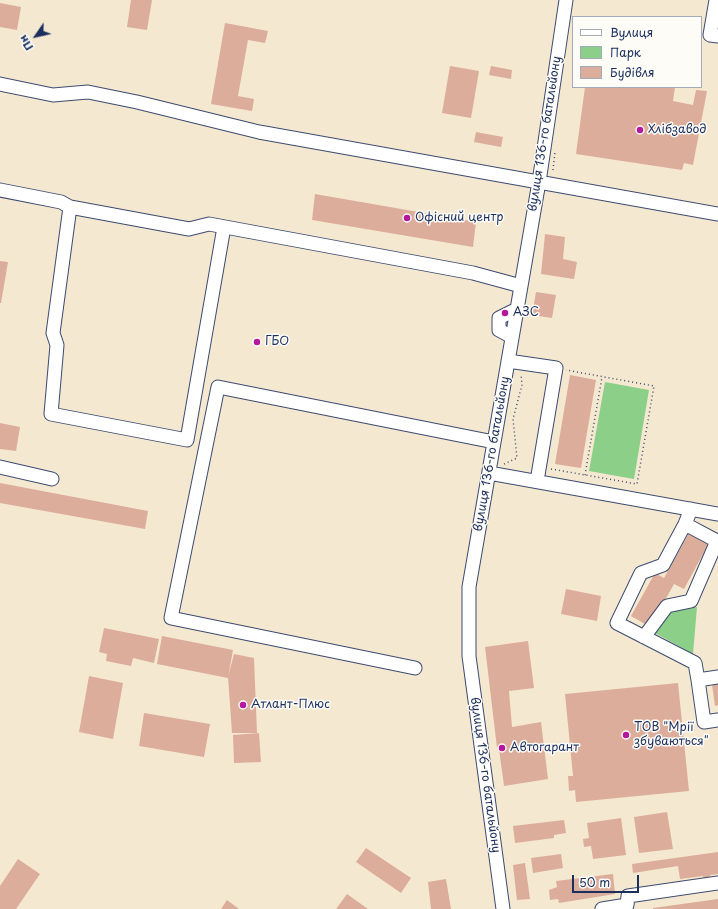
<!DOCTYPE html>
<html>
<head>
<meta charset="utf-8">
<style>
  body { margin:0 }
  #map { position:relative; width:718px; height:909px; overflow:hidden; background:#f4e8d0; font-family:"Playpen Sans",sans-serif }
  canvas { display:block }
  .legend { position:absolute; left:572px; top:16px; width:130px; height:72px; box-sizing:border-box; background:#fdfcf7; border:1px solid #a3aaba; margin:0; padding:5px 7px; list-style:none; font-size:12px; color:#1b2f5e }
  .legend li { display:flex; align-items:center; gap:8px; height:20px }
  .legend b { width:20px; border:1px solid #a3aaba }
  .north { position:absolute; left:16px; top:16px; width:40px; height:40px; -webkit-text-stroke:3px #fdfcf7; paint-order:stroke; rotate:236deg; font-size:11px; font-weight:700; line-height:16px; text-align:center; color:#1b2f5e }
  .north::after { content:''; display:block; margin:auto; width:14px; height:18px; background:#1b2f5e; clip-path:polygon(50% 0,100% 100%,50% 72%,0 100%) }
  .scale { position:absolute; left:572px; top:875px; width:67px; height:18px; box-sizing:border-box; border:2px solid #1b2f5e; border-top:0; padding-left:5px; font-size:12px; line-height:14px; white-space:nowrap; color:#1b2f5e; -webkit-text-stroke:3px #fdfcf7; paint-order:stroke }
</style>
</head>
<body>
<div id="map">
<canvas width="718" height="909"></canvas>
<ul class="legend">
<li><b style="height:5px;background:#fff"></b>Вулиця</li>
<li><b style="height:11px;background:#8ccf88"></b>Парк</li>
<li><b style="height:11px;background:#ddad9b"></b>Будівля</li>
</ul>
<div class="north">Пн</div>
<div class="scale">50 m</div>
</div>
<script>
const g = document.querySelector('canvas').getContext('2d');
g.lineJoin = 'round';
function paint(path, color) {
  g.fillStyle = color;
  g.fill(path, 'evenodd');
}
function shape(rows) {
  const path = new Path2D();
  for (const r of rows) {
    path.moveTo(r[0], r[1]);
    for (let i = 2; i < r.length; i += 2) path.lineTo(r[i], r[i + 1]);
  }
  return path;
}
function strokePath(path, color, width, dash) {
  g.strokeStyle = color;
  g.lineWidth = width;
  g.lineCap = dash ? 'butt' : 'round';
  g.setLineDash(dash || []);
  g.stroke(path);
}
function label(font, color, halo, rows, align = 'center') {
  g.font = font + ' "Playpen Sans",sans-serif';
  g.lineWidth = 3;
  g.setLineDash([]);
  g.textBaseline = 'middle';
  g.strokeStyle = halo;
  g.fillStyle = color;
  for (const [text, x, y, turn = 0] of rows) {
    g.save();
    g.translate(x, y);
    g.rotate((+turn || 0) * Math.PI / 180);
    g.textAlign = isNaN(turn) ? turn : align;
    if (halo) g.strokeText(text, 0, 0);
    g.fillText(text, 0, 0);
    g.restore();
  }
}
const green = shape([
  [605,382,649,390,634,479,589,471],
  [697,607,693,654,655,633,669,612]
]);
const building = shape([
  [131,0,152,0,147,30,127,27],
  [0,3,21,7,17,30,0,27],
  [225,23,268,31,265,43,248,40,238,96,254,99,252,111,211,104],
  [450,66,479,71,471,118,442,113],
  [491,66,512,70,511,79,489,75],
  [585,87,675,87,673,101,693,105,696,90,707,91,693,165,684,163,682,170,576,154],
  [476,132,503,137,501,147,474,142],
  [315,194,476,222,473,247,312,220],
  [545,234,565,237,563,259,577,262,574,279,541,274],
  [0,261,8,262,1,303,0,303],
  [536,292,556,295,552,318,532,315],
  [570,375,596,380,581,468,555,464],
  [0,423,20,427,16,451,0,449],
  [0,483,148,511,145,529,0,503],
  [689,533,709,543,684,589,674,584,650,627,631,616,655,573,664,578],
  [566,589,601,596,597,621,561,614],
  [104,628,159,639,154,663,133,658,131,666,106,661,107,654,99,652],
  [162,636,233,650,228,678,157,664],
  [528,641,534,688,509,691,512,727,541,722,548,779,504,786,499,749,497,748,485,647],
  [234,654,254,658,257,733,232,733,228,677],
  [89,676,123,683,113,739,79,732],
  [678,683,689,791,576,802,575,790,569,791,568,776,573,776,565,694],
  [718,683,718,705,715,706,712,684],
  [144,713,210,724,204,757,139,746],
  [259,733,261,762,234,763,233,735],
  [667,812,673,849,639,853,634,817],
  [621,818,626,855,593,859,591,846,584,847,583,839,589,838,587,823],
  [564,820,566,833,554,835,554,838,515,843,513,826],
  [366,848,411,878,401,893,356,862],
  [718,852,718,874,710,875,711,881,704,882,703,876,680,879,678,866,633,873,632,864],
  [561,854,563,868,533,873,531,858],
  [18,859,40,874,16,909,0,909,0,886],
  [525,863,530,899,517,900,513,865],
  [613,874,615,894,559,903,558,899,550,900,549,890,557,887,556,881],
  [446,879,451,909,431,909,428,882],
  [347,894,368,909,336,909],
  [718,899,718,909,653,909,653,908],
  [227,900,239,909,221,909]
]);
const path = shape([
  [553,170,555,152],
  [504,464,517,458,513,419,522,385,521,374],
  [551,469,637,484,654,386,566,370],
  [585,475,602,377]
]);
const minor = shape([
  [716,0,710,35,718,36],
  [0,84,53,95,88,92,137,102,259,132,718,214],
  [0,190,61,202,70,207,189,229,209,224,473,273,521,286],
  [70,207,53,333,57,345,51,414,187,440,224,227],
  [512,337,499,330,499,318,517,309],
  [508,361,556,368,537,481],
  [0,467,52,479],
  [489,473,718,514],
  [691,509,685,524,663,565,641,573,617,623,695,663,698,680],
  [644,637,667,606,691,601,717,541,685,524],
  [415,668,171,618,218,387,494,442],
  [718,677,698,680,704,722,718,720],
  [503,909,469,656,469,587,539,182,566,0],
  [602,909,627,905,628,896,718,883]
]);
const markers = [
  [640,130,4,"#b5179e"],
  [407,218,4,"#b5179e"],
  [505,313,4,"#b5179e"],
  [257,342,4,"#b5179e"],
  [243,705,4,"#b5179e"],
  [626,735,4,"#b5179e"],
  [502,748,4,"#b5179e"]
];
const poiNames = [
  ["Хлібзавод",648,130],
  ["Офісний центр",415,218],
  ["АЗС",513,313],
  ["ГБО",265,342],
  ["Атлант-Плюс",251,705],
  ["ТОВ \"Мрії",634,728],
  ["збуваються\"",634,742],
  ["Автогарант",510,748]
];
const streetNames = [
  ["вулиця 136-го батальйону",545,134,-81],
  ["вулиця 136-го батальйону",492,454,-80],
  ["вулиця 136-го батальйону",485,775,82]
];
paint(green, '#8ccf88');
paint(building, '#ddad9b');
strokePath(minor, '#3c4b6f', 15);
strokePath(path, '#3c4b6f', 1.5, [1, 3]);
strokePath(minor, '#fff', 13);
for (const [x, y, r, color] of markers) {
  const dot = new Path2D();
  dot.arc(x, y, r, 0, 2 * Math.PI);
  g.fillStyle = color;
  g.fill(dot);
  strokePath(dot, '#fdfcf7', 1.5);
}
label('12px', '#1b2f5e', '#fdfcf7', poiNames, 'left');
label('12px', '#1b2f5e', '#fdfcf7', streetNames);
</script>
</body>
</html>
